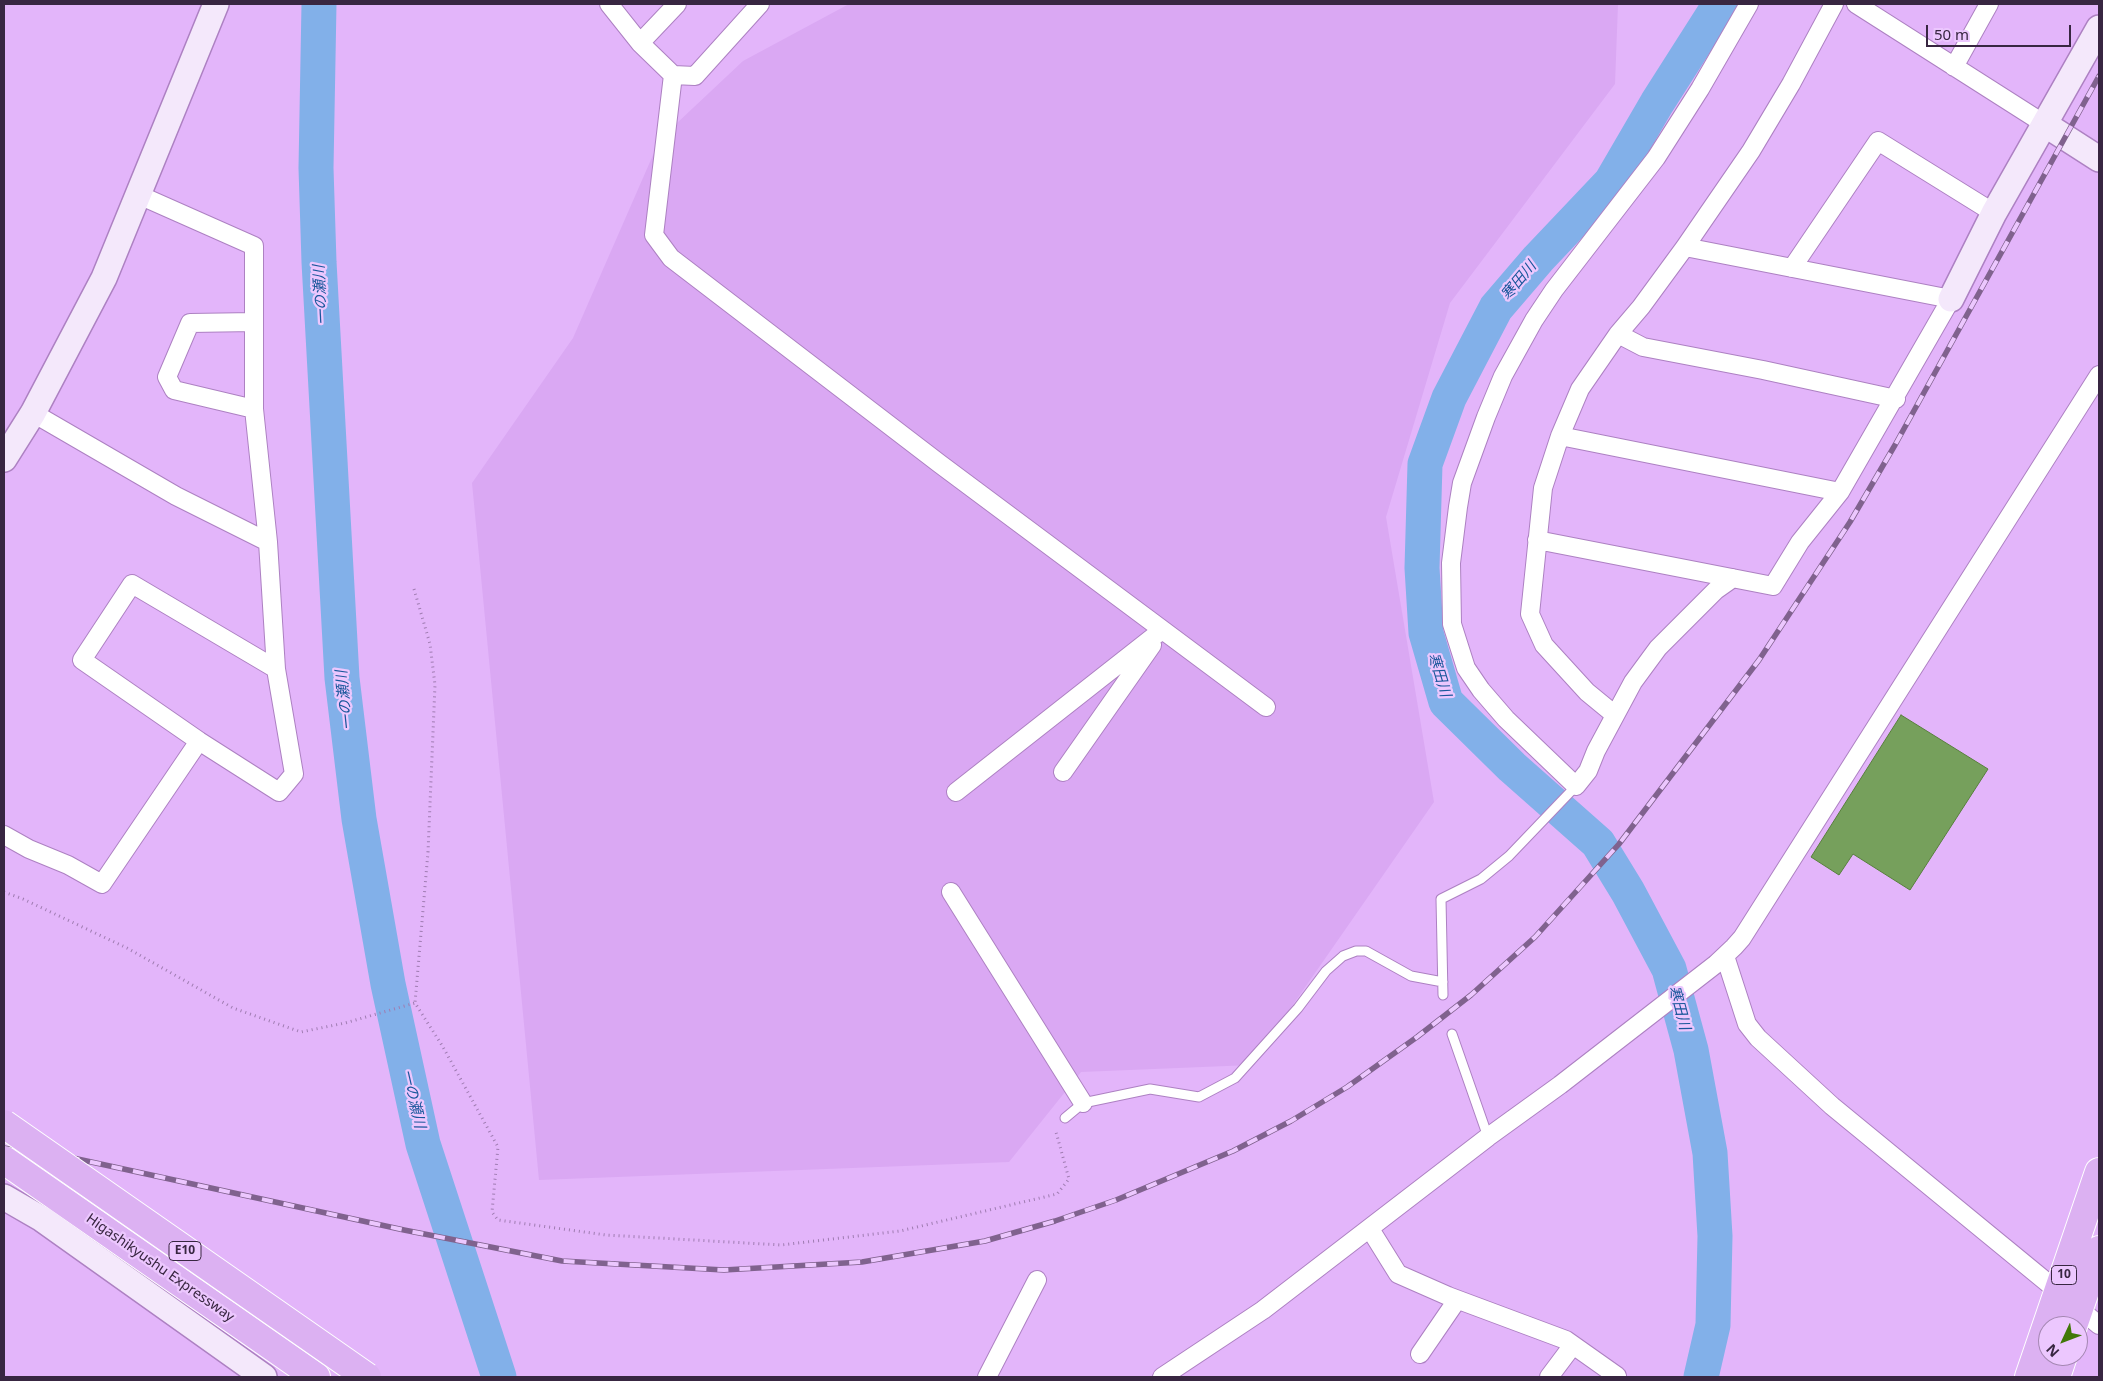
<!DOCTYPE html>
<html>
<head>
<meta charset="utf-8">
<style>
  body { margin:0 }
  #map { position:relative; width:2103px; height:1381px; overflow:hidden; background:#e3b5fa; font-family:"Noto Sans",sans-serif }
  canvas { display:block }
  .frame { position:absolute; inset:0; border:5px solid #382641; pointer-events:none }
  .north { position:absolute; left:2038px; top:1316px; width:50px; height:50px; box-sizing:border-box; background:#ecc7fe; border:1px solid #a487b2; border-radius:50%; rotate:227deg; font-size:14px; font-weight:700; line-height:20px; text-align:center; color:#382641 }
  .north::after { content:''; display:block; margin:auto; width:18px; height:22px; background:#417808; clip-path:polygon(50% 0,100% 100%,50% 72%,0 100%) }
  .scale { position:absolute; left:1926px; top:25px; width:145px; height:22px; box-sizing:border-box; border:2px solid #382641; border-top:0; padding-left:6px; font-size:15px; line-height:18px; white-space:nowrap; color:#382641; -webkit-text-stroke:4px #ecc7fe; paint-order:stroke }
</style>
</head>
<body>
<div id="map">
<canvas width="2103" height="1381"></canvas>
<div class="frame"></div>
<div class="north">N</div>
<div class="scale">50 m</div>
</div>
<script>
const g = document.querySelector('canvas').getContext('2d');
g.lineJoin = 'round';
function paint(path, color) {
  g.fillStyle = color;
  g.fill(path, 'evenodd');
}
function shape(rows) {
  const path = new Path2D();
  for (const r of rows) {
    path.moveTo(r[0], r[1]);
    for (let i = 2; i < r.length; i += 2) path.lineTo(r[i], r[i + 1]);
  }
  return path;
}
function strokePath(path, color, width, dash) {
  g.strokeStyle = color;
  g.lineWidth = width;
  g.lineCap = dash ? 'butt' : 'round';
  g.setLineDash(dash || []);
  g.stroke(path);
}
function label(font, color, halo, rows, align = 'center') {
  g.font = font + ' "Noto Sans","Noto Sans JP",sans-serif';
  g.lineWidth = 4.5;
  g.setLineDash([]);
  g.textBaseline = 'middle';
  g.strokeStyle = halo;
  g.fillStyle = color;
  for (const [text, x, y, turn = 0] of rows) {
    g.save();
    g.translate(x, y);
    g.rotate((+turn || 0) * Math.PI / 180);
    g.textAlign = isNaN(turn) ? turn : align;
    if (halo) g.strokeText(text, 0, 0);
    g.fillText(text, 0, 0);
    g.restore();
  }
}
const built = shape([
  [849,4,1618,4,1615,84,1450,303,1386,517,1434,802,1251,1065,1081,1072,1009,1162,539,1180,472,483,573,338,660,139,743,61]
]);
const river = shape([
  [319,4,316,168,319,262,342,678,359,819,388,984,423,1144,499,1377],
  [1701,1377,1713,1325,1715,1236,1710,1153,1691,1050,1669,969,1628,892,1598,843,1512,767,1446,702,1426,633,1422,568,1425,464,1449,398,1496,308,1538,259,1611,182,1657,103,1720,4]
]);
const building = shape([
  [1901,715,1988,769,1910,890,1853,854,1839,875,1811,857,1901,715]
]);
const path = shape([
  [414,589,430,644,435,685,428,852,415,1003],
  [4,892,23,899,127,948,233,1008,301,1032,345,1023,415,1003,443,1047,498,1147,492,1212,498,1220,606,1235,781,1245,900,1231,1057,1194,1069,1179,1056,1132,1058,1130]
]);
const lane = shape([
  [1443,995,1441,899,1481,879,1509,856,1576,786],
  [1452,1034,1488,1137],
  [1065,1118,1083,1103,1150,1089,1199,1097,1235,1078,1298,1008,1326,971,1343,956,1356,951,1366,951,1411,976,1443,982]
]);
const street = shape([
  [609,4,640,43,673,75,695,76,760,4],
  [1856,4,2046,125],
  [640,43,677,4],
  [1954,67,1989,4],
  [673,75,654,235,671,258,940,464,1266,707],
  [139,195,254,246,254,409,268,542,276,669,294,774,279,792,199,741,82,660,132,584,276,669],
  [1792,268,1878,141,1994,213],
  [1618,334,1643,347,1763,370,1896,399],
  [254,409,174,390,167,377,190,323,254,322],
  [33,413,176,496,268,542],
  [1560,436,1840,492],
  [1537,540,1773,586,1800,542,1840,492,1951,299,1685,247],
  [1733,578,1716,590,1658,648,1633,682,1596,751,1588,771,1576,786,1506,719,1481,690,1466,668,1452,624,1451,563,1458,507,1462,483,1486,417,1503,376,1534,320,1554,290,1656,158,1700,89,1749,4],
  [1615,715,1587,692,1544,645,1530,614,1543,488,1560,436,1580,389,1618,334,1641,307,1685,247,1751,151,1791,84,1834,4],
  [1063,772,1152,645],
  [956,792,1162,630],
  [4,835,29,849,68,865,102,884,199,741],
  [951,892,1083,1103],
  [1725,956,1747,1024,1758,1038,1832,1106,2099,1325],
  [1370,1229,1398,1274,1448,1296,1566,1340,1617,1376],
  [1420,1354,1457,1300],
  [987,1377,1037,1280],
  [1162,1377,1263,1310,1488,1137,1560,1085,1716,964,1734,947,1742,938,2099,375],
  [1549,1377,1573,1345]
]);
const secondary = shape([
  [2046,125,2099,159],
  [1951,299,1994,213,2099,28],
  [4,459,33,413,104,278,216,4],
  [4,1197,42,1219,264,1377]
]);
const highway = shape([
  [4,1160,316,1377],
  [2073,1326,2099,1250],
  [2029,1377,2099,1172],
  [2056,1377,2063,1356]
]);
const rail = shape([
  [4,1143,404,1230,562,1261,724,1270,862,1262,985,1241,1055,1221,1116,1200,1233,1151,1291,1121,1347,1087,1417,1037,1471,995,1535,937,1619,844,1759,660,1850,522,1895,445,2099,76]
]);
const highwayBridge = shape([
  [4,1124,367,1377]
]);
const shields = [
  [185,1251,32],
  [2064,1275,25]
];
const shieldNames = [
  ["E10",185,1251],
  ["10",2064,1275]
];
const streetNames = [
  ["Higashikyushu Expressway",160,1268,35]
];
const waterNames = [
  ["寒田川",1519,281,-50],
  ["一の瀬川",321,295,-93],
  ["寒田川",1439,675,73],
  ["一の瀬川",345,700,-96],
  ["寒田川",1679,1008,75],
  ["一の瀬川",413,1099,77]
];
paint(built, '#daa8f3');
strokePath(river, '#82b0e9', 35);
paint(building, '#76a05c');
strokePath(building, '#577f3c', 1);
strokePath(lane, '#ad81c2', 11);
strokePath(street, '#ad81c2', 20);
strokePath(secondary, '#ad81c2', 28);
strokePath(highway, '#fff', 30);
strokePath(path, '#9f7cb1', 3, [1, 4]);
strokePath(lane, '#fff', 9);
strokePath(street, '#fff', 18);
strokePath(secondary, '#f4e8fb', 25);
strokePath(highway, '#dcb1f2', 28);
strokePath(rail, '#80628e', 5.5);
strokePath(rail, '#ecc7fe', 4, [11]);
strokePath(highwayBridge, '#fff', 30, []);
strokePath(highwayBridge, '#dcb1f2', 28);
for (const [x, y, w] of shields) {
  const box = new Path2D();
  box.roundRect(x - w / 2, y - 9.5, w, 19, 4);
  g.fillStyle = '#ecc7fe';
  g.fill(box);
  strokePath(box, '#382641', 1);
}
label('bold 12px', '#382641', null, shieldNames);
label('14px', '#382641', '#ecc7fe', streetNames);
label('italic 15px', '#19579b', '#ecc7fe', waterNames);
</script>
</body>
</html>
